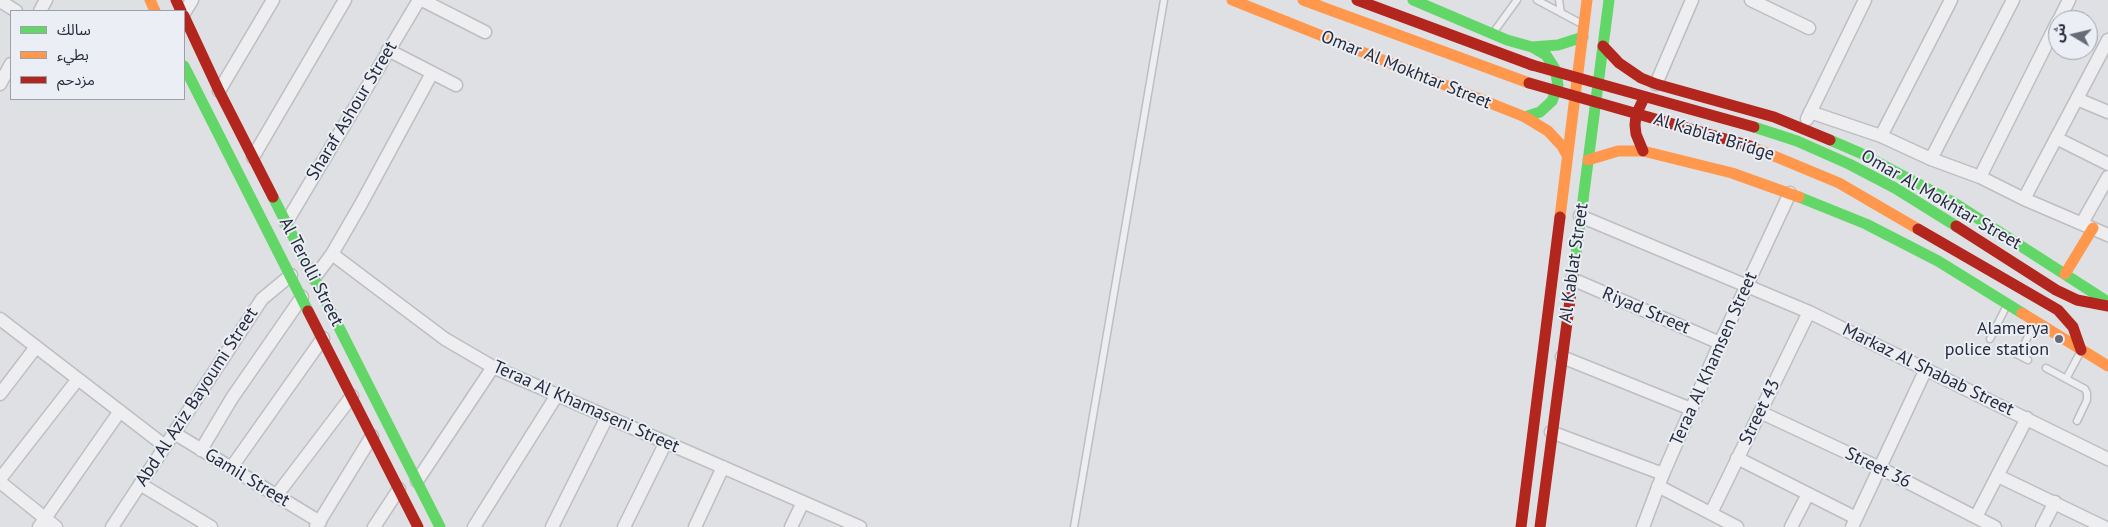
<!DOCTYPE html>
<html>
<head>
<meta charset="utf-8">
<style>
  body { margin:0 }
  #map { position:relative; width:2108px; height:527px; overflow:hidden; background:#dee0e4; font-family:"PT Sans","Noto Sans Arabic",sans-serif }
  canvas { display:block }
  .legend { position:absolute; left:10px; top:10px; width:175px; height:90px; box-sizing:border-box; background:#ebeef4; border:1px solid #9ca0aa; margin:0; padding:6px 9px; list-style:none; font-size:15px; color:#262c3c }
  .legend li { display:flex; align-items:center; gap:10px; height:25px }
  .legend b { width:25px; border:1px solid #9ca0aa }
  .north { position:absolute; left:2048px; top:10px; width:50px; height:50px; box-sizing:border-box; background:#ebeef4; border:1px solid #9ca0aa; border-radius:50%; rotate:279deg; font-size:14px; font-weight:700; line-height:20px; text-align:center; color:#262c3c }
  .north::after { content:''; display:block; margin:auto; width:18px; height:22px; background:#666b77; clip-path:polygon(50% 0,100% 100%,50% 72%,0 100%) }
</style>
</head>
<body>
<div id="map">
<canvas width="2108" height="527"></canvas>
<ul class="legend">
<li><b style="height:6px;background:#63d668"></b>سالك</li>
<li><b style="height:6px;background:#ff974d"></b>بطيء</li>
<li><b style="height:6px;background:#b3261e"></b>مزدحم</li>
</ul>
<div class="north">ش</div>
</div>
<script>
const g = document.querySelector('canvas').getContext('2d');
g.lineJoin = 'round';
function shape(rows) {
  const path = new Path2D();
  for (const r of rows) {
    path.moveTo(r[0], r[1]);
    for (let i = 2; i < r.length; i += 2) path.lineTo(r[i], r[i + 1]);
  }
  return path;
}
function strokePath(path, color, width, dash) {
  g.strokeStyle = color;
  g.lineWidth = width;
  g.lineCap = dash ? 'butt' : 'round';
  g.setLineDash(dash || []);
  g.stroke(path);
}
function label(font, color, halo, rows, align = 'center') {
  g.font = font + ' "PT Sans",sans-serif';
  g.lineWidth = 4;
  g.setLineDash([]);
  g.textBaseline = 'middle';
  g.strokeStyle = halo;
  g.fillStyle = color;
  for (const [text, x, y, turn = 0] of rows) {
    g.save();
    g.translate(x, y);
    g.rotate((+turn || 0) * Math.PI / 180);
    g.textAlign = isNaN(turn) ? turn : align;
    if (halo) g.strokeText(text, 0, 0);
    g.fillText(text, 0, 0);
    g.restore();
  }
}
const lane = shape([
  [1537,0,1582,24],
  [1559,0,1561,13],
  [1493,33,1517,0],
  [1990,339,2007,305],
  [2005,348,2028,360],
  [2019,355,2035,322],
  [2046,368,2085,389,2087,393,2087,400,2077,421],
  [2066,379,2081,351],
  [1074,527,1164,0]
]);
const street = shape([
  [422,0,485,32],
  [1751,0,1809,28],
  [0,1,16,11],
  [40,11,46,0],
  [184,13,192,0],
  [2059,20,2069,0],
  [388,50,456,85],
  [0,84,11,64],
  [1656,84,1692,0],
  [219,91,273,0],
  [2077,99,2108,112],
  [1810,112,1881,136,1931,159,1980,177,2024,199,2108,235],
  [1807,119,1865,0],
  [1881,136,1951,0],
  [2056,138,2108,164],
  [253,157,345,0],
  [1931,159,2013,0],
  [1980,177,2058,21],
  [2024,199,2108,40],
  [1580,216,1809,312,2108,459],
  [286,223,419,0],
  [2082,223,2108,177],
  [332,254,445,339,493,367,860,527],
  [314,278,332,254,361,204,432,73],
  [1572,279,1720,343],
  [0,319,165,446],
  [1562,357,1691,409],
  [0,394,36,347],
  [1760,412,1880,468,1995,527],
  [1551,432,1663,474],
  [174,433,320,522],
  [201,450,232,398,302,297],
  [1737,458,1856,518],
  [231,468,323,338],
  [1998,476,2104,527],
  [0,479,78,379],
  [417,481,493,367],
  [0,482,56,527],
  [140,484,211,527],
  [1658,486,1737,527],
  [276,496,352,396],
  [1711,513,1809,312],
  [1976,517,2027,418],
  [39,527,120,411],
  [112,527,262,299,291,275],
  [316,527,372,436],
  [374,527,399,489],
  [474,527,557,395],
  [552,527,607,417],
  [624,527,666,442],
  [695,527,723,467],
  [791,527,803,502],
  [1643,527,1663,474,1720,343,1790,193],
  [1791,527,1808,494],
  [1852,527,1926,369],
  [2042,527,2055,502]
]);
const fast = shape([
  [1413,0,1507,40,1532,47,1558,45,1583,37],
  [184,66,308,311],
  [1525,117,1540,112,1552,101,1558,85,1555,69,1546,55,1532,47],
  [1754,127,1797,141,1849,164,1895,188,1956,226],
  [1830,140,1860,153,1951,201,2108,302],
  [273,197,440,527],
  [1799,197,1866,224,1938,261,2022,313],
  [1573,277,1609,0]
]);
const slow = shape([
  [150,0,155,11],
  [1232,0,1525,117,1548,131,1562,146,1567,155],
  [1303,0,1529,83],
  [1750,146,1839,183,1918,229],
  [1588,160,1618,151,1643,151,1732,173,1799,197],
  [1560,217,1587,0],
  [2065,274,2093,228],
  [2022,313,2108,366]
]);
const jam = shape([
  [176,0,181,11],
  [1357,0,1532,65],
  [184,16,219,91,273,197],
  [1603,46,1619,63,1641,78,1656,84,1774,117,1830,140],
  [1643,100,1636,115,1635,125,1636,134,1643,151],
  [1956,226,2056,290,2077,300,2108,306],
  [1918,229,2058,310,2073,327,2081,350],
  [308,311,418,527],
  [1521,527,1560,217],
  [1540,527,1573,277]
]);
const jamBridge = shape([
  [1532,65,1754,127],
  [1529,83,1750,146]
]);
const markers = [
  [2059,339,5,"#666b77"]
];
const streetNames = [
  ["Omar Al Mokhtar Street",1406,70,22],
  ["Sharaf Ashour Street",352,111,-59],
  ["Al Kablat Bridge",1714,137,17],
  ["Omar Al Mokhtar Street",1941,200,30],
  ["Al Kablat Street",1574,263,-82],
  ["Al Terolli Street",311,272,63],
  ["Riyad Street",1646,311,23],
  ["Teraa Al Khamsen Street",1714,359,-66],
  ["Markaz Al Shabab Street",1928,370,26],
  ["Abd Al Aziz Bayoumi Street",197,397,-57],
  ["Teraa Al Khamaseni Street",586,407,24],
  ["Street 43",1760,412,-64],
  ["Street 36",1878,468,26],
  ["Gamil Street",247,478,31]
];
const poiNames = [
  ["Alamerya",2049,329],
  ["police station",2049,350]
];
strokePath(lane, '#bdbec2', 9);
strokePath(street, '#bdbec2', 15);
strokePath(lane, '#eeeef1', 6);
strokePath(street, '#eeeef1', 12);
strokePath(fast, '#63d668', 11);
strokePath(slow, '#ff974d', 11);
strokePath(jam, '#b3261e', 11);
strokePath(jamBridge, '#b3261e', 11);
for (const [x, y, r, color] of markers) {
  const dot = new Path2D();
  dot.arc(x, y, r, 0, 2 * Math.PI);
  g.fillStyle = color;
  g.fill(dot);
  strokePath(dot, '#ebeef4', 2);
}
label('18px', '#262c3c', '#ebeef4', streetNames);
label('18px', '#262c3c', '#ebeef4', poiNames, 'right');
</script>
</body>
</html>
